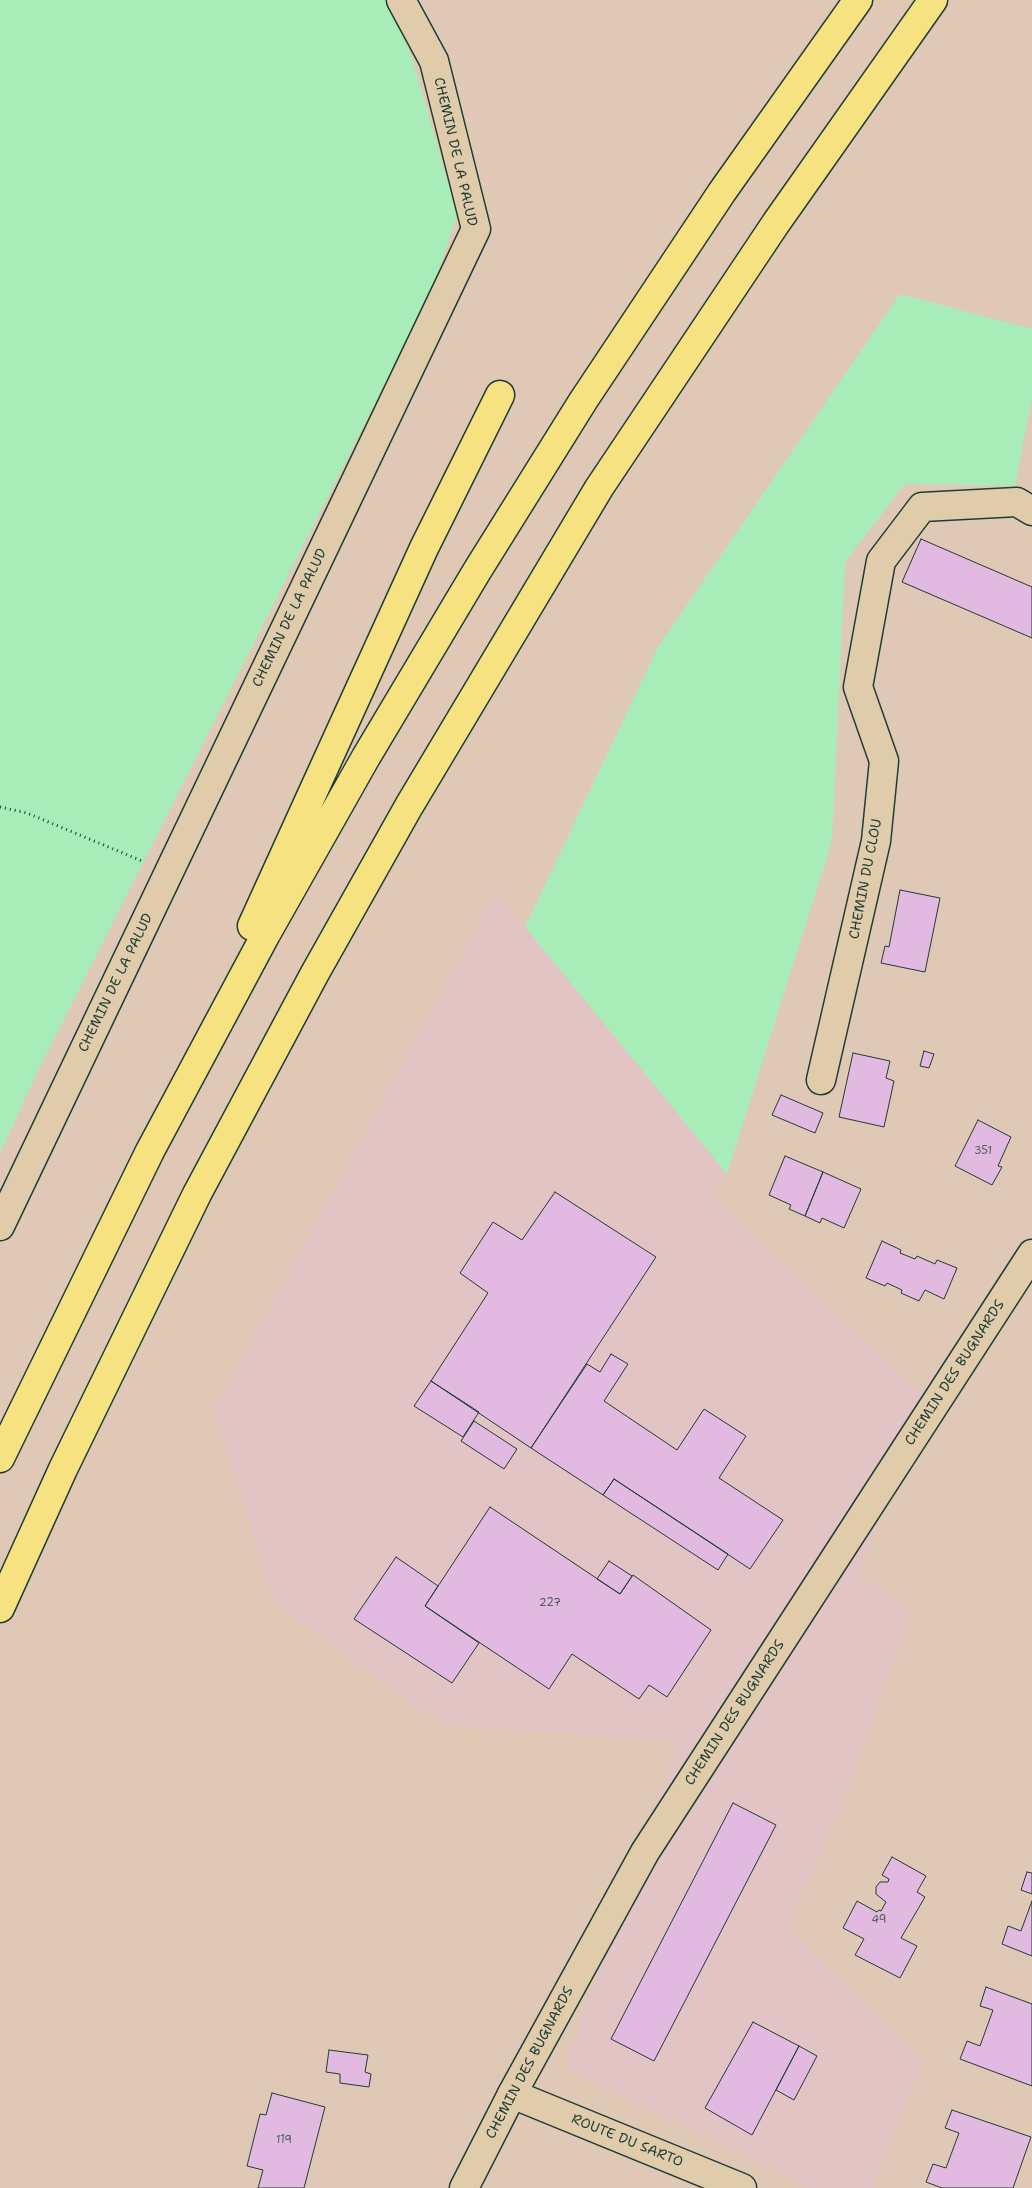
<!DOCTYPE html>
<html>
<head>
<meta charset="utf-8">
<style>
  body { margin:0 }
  canvas { display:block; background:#e0c8b6 }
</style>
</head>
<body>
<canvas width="1032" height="2188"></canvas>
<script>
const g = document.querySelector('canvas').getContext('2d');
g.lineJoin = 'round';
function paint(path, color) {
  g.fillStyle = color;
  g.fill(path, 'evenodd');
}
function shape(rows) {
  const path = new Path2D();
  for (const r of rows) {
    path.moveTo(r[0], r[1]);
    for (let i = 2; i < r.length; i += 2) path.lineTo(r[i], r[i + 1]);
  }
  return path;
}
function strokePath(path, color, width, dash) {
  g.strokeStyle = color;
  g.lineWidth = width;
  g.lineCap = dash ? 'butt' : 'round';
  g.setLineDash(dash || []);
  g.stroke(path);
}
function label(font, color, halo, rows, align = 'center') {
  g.font = font + ' "Shantell Sans",sans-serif';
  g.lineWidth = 5;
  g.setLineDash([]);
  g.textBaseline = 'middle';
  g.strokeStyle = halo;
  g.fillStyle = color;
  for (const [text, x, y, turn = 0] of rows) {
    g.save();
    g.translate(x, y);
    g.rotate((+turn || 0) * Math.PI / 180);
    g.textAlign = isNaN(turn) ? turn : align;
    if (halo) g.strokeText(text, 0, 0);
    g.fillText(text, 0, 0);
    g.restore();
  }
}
const built = shape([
  [496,892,727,1174,710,1194,922,1394,860,1576,912,1608,843,1803,787,1927,923,2061,871,2188,809,2188,565,2067,678,1741,441,1725,273,1600,215,1408]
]);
const green = shape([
  [0,0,386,0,412,57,457,215,432,290,37,1073,0,1153],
  [900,294,1032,329,1032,397,1015,486,905,484,845,562,832,841,727,1174,525,927,658,647]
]);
const building = shape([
  [921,539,1032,587,1032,638,902,582,921,539],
  [900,890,940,898,925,972,881,963,885,946,889,947,900,890],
  [924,1051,934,1054,929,1068,920,1066,924,1051],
  [853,1053,890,1061,886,1078,894,1081,884,1127,839,1117,853,1053],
  [781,1095,823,1113,815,1133,772,1115,781,1095],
  [978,1120,1011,1137,998,1166,1002,1167,992,1185,955,1166,978,1120],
  [785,1156,823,1172,805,1216,789,1209,791,1205,769,1195,785,1156],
  [823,1172,861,1189,844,1228,822,1218,820,1223,805,1216,823,1172],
  [555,1192,656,1257,531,1448,431,1381,488,1293,460,1273,493,1222,522,1240,555,1192],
  [882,1241,901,1250,900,1253,915,1259,917,1256,935,1264,937,1260,957,1268,944,1299,925,1290,919,1301,901,1293,902,1290,887,1283,885,1286,866,1278,882,1241],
  [611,1354,628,1364,604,1401,677,1450,704,1409,746,1436,719,1478,783,1520,750,1569,614,1479,603,1495,531,1448,587,1364,600,1372,611,1354],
  [431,1381,479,1412,463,1437,414,1406,431,1381],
  [474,1421,517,1449,504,1469,461,1441,474,1421],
  [614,1479,728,1554,718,1570,603,1495,614,1479],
  [490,1507,620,1594,633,1575,711,1630,667,1697,649,1685,639,1699,572,1654,549,1689,425,1606,490,1507],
  [396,1557,438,1586,425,1606,479,1643,452,1683,354,1619,396,1557],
  [609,1561,632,1576,620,1594,597,1579,609,1561],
  [733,1803,776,1825,654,2061,611,2039,733,1803],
  [892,1857,926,1876,917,1892,925,1897,901,1938,917,1946,900,1978,855,1955,864,1939,843,1928,857,1901,877,1912,879,1910,881,1911,886,1902,876,1894,876,1887,880,1882,888,1882,889,1879,882,1875,892,1857],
  [1027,1872,1032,1873,1032,1894,1021,1890,1027,1872],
  [1032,1901,1032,1956,1002,1944,1008,1926,1021,1931,1032,1901],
  [986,1987,1032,2004,1032,2086,960,2059,967,2041,980,2046,993,2010,980,2006,986,1987],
  [753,2022,799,2046,752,2135,705,2108,753,2022],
  [799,2046,817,2056,794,2100,776,2090,799,2046],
  [329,2050,368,2055,365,2072,371,2074,369,2087,340,2083,340,2074,326,2072,329,2050],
  [272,2093,325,2107,304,2188,258,2188,263,2170,247,2166,260,2114,266,2115,272,2093],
  [952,2110,1031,2137,1013,2188,942,2188,926,2182,933,2164,946,2168,959,2133,945,2128,952,2110]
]);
const path = shape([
  [0,807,27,813,142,861]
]);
const street = shape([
  [821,1080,876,841,884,761,858,687,881,561,922,507,1017,502,1032,511],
  [0,1226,476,229,434,61,401,0],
  [512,2094,742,2188]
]);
const secondary = shape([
  [464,2188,512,2094,645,1852,1032,1254]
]);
const highway = shape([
  [252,926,424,548,500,395],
  [0,1458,150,1151,266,934,366,757,477,571,583,401,722,192,858,0],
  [0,1608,63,1469,197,1194,315,973,409,806,599,488,776,223,933,0]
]);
const numberNames = [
  ["351",983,1151],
  ["227",550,1603],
  ["49",879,1920],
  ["119",284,2140]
];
const streetNames = [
  ["CHEMIN DE LA PALUD",455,152,77],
  ["CHEMIN DE LA PALUD",290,618,-64],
  ["CHEMIN DU CLOU",866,879,-79],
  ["CHEMIN DE LA PALUD",116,983,-64],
  ["CHEMIN DES BUGNARDS",955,1373,-57],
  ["CHEMIN DES BUGNARDS",735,1713,-57],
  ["CHEMIN DES BUGNARDS",530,2063,-62],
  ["ROUTE DU SARTO",627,2141,22]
];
paint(built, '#e1c4c3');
paint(green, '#a8edb8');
paint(building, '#e2b9e0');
strokePath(building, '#1f3d34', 1);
strokePath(street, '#1f3d34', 31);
strokePath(secondary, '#1f3d34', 31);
strokePath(highway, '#1f3d34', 31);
strokePath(path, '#1f3d34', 3, [1, 4]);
strokePath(street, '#e0ccab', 28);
strokePath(secondary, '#e0ccab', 28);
strokePath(highway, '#f7e281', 28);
label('11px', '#505c5f', null, numberNames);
label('14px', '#1f3d34', '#e0ccab', streetNames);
</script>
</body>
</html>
